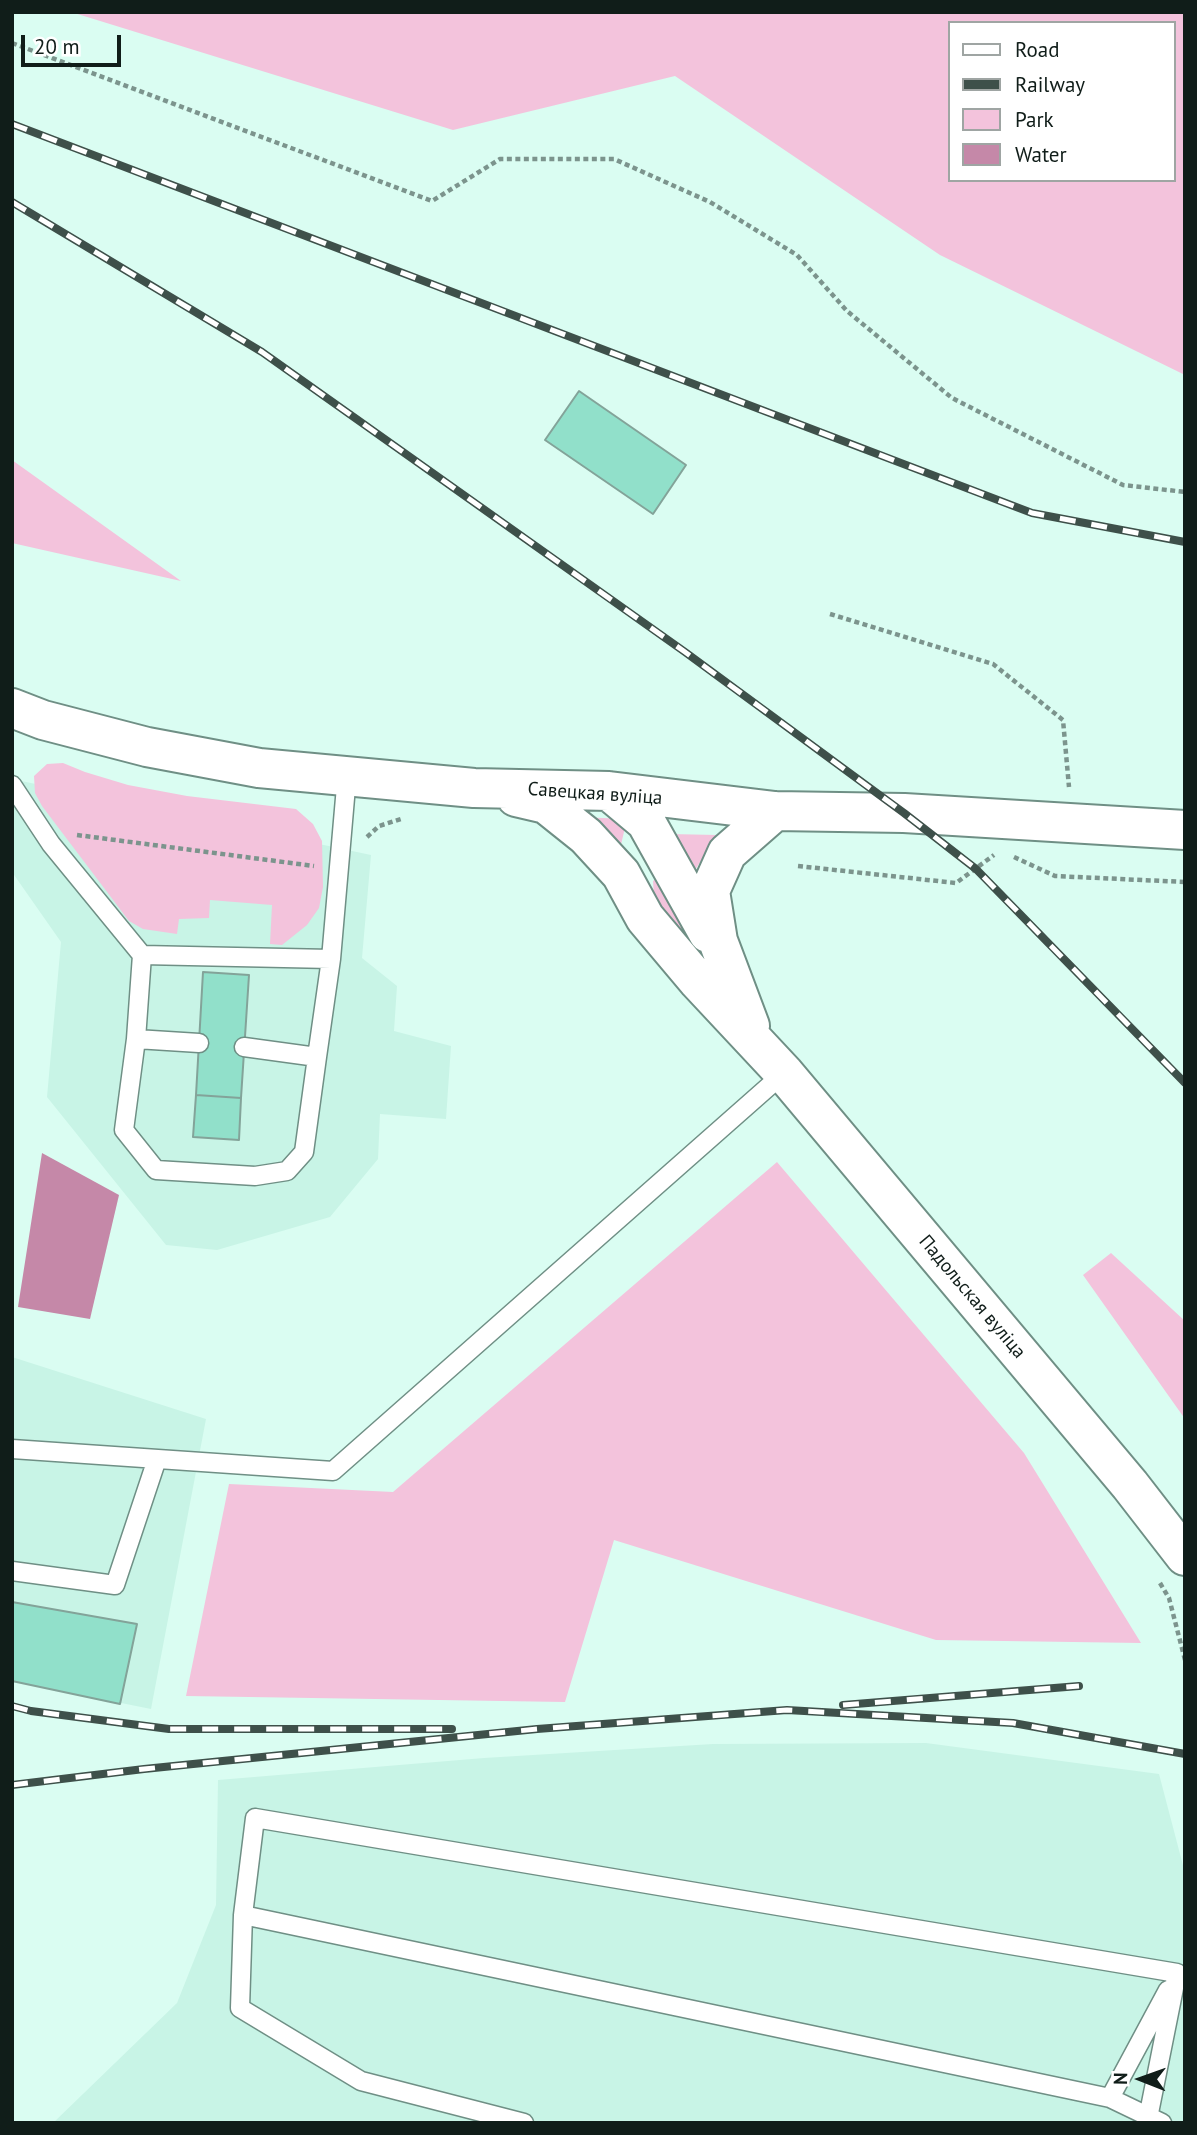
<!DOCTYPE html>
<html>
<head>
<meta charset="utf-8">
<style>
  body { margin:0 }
  #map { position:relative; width:1197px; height:2135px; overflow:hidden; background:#dafdf2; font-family:"PT Sans",sans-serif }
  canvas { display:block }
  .frame { position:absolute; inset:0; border:14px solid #101d19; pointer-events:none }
  .legend { position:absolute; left:948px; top:21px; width:228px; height:161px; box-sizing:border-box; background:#fff; border:2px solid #9fa5a3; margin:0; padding:9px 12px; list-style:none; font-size:21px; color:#101d19 }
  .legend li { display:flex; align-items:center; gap:14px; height:35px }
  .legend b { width:35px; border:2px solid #9fa5a3 }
  .north { position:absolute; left:1106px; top:2044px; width:70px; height:70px; -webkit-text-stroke:5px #fff; paint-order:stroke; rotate:271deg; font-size:19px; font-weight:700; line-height:28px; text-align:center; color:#101d19 }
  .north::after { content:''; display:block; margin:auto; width:24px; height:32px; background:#101d19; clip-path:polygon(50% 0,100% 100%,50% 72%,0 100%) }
  .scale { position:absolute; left:21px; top:35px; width:100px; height:32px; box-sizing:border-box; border:4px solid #101d19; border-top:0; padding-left:9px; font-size:21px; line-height:24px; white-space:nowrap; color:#101d19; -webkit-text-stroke:5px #fff; paint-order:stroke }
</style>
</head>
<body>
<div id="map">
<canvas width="1197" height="2135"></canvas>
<div class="frame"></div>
<ul class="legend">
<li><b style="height:9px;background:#fff"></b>Road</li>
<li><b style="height:9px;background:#3e504a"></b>Railway</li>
<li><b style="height:19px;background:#f3c3dc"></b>Park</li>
<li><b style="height:19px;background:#c588a8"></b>Water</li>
</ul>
<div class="north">N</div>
<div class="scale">20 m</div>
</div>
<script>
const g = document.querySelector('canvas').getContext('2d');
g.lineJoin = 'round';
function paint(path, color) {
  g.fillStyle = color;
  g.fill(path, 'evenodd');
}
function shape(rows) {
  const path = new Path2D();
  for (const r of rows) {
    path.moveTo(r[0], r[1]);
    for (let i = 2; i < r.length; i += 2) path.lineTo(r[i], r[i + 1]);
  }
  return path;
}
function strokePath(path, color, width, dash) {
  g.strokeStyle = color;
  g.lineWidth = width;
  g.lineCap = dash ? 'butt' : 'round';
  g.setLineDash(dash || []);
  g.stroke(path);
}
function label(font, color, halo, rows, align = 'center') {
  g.font = font + ' "PT Sans",sans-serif';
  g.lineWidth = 7;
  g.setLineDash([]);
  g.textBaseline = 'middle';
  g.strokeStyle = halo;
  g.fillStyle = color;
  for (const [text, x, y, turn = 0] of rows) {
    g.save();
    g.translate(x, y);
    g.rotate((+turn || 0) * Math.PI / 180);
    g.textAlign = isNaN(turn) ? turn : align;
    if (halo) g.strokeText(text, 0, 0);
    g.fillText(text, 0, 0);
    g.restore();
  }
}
const built = shape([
  [12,779,371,855,362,958,397,986,394,1031,451,1046,446,1119,380,1114,378,1159,330,1217,217,1250,166,1245,47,1097,61,942,12,872],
  [12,1357,206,1419,151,1709,12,1681],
  [926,1743,1159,1774,1185,1873,1185,2123,53,2123,177,2003,216,1905,218,1780,484,1758,713,1744]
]);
const green = shape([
  [71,12,1185,12,1185,375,940,255,675,76,453,130],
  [950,23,1174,23,1174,180,950,180],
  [12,460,181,581,12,543],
  [63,763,85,772,128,785,187,796,296,809,313,824,322,841,323,887,319,908,307,925,282,945,270,944,272,905,210,900,209,918,179,919,177,934,143,929,129,921,42,806,35,793,34,776,47,764],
  [578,817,627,819,620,849],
  [669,834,717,835,692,875],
  [662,874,681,901,710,979,654,897,653,881],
  [777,1162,1024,1453,1141,1643,936,1640,614,1540,565,1702,186,1696,229,1484,393,1492],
  [1111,1253,1185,1321,1185,1419,1083,1275]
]);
const water = shape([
  [42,1153,119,1195,90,1319,18,1307]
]);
const building = shape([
  [579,391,686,465,653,514,545,440,579,391],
  [203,972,249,975,241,1098,196,1095,203,972],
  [196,1095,241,1098,239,1140,193,1137,196,1095],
  [12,1602,137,1624,120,1704,12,1681,12,1602]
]);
const path = shape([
  [12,43,432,201,500,159,614,159,710,202,797,255,847,311,952,398,1123,485,1185,492],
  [830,614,993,664,1063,720,1069,787],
  [77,835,314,866],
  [367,837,379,826,401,819],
  [1014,857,1055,876,1185,882],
  [798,866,956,883,994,855],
  [1160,1583,1169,1598,1185,1660]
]);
const service = shape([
  [12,785,51,844,142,955,136,1039,199,1043],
  [142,955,331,959],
  [136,1039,124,1130,156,1170,255,1176,287,1171,304,1152,317,1057],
  [244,1047,317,1057,331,959,347,775],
  [12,1449,333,1471,784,1073],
  [12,1571,115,1585,157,1459],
  [243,1915,1110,2098,1162,2123],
  [1110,2098,1168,1990],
  [524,2123,361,2081,240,2008,243,1915,255,1818,1177,1973],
  [1147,2123,1177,1973]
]);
const secondary = shape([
  [12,708,43,720,147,747,259,768,474,788,609,791,775,811,904,813,1185,830],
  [609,791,646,822,708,933],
  [516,797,546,804,586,836,621,874,645,918,698,981,784,1073,1130,1485,1185,1556],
  [750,1026,718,941,710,891,727,853,775,811]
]);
const rail = shape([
  [12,124,1032,513,1185,542],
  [12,202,262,352,685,652,904,813,976,869,1185,1083],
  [843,1705,1079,1686],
  [12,1706,31,1711,169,1729,452,1729],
  [12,1785,144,1769,537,1729,787,1710,1013,1723,1185,1754]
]);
const streetNames = [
  ["Савецкая вуліца",595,794,4],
  ["Падольская вуліца",972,1297,50]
];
paint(built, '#c8f4e6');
paint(green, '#f3c3dc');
paint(water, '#c588a8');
paint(building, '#91e0ca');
strokePath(building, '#83a399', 2);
strokePath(service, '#6f8f85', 21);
strokePath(secondary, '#6f8f85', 42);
strokePath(path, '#7c948d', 4.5, [5, 3.5]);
strokePath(service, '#fff', 18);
strokePath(secondary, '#fff', 38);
strokePath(rail, '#3e504a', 8);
strokePath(rail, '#fff', 5, [16]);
label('19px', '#101d19', '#fff', streetNames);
</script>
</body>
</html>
